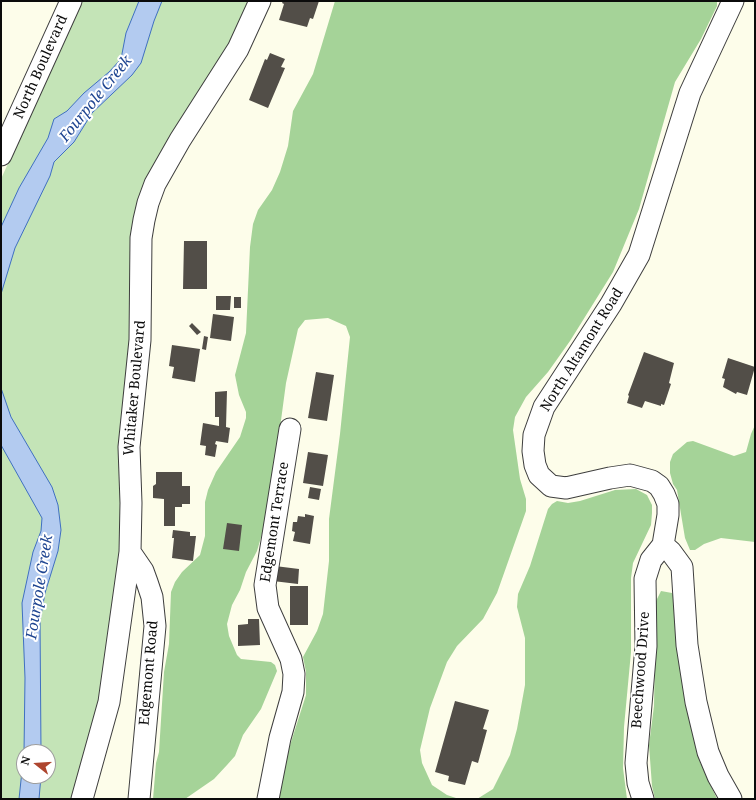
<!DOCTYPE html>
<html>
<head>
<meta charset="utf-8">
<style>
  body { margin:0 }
  #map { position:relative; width:756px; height:800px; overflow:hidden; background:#fdfdea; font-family:"Noto Serif",serif }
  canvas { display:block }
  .frame { position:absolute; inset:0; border:2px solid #0b0b0b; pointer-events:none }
  .north { position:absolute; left:16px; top:744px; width:40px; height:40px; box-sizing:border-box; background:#fff; border:1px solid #9d9d9d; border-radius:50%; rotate:287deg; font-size:11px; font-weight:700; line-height:16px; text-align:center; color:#0b0b0b }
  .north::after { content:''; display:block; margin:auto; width:14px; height:18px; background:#ae462f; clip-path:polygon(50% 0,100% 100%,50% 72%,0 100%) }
</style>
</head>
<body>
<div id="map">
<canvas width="756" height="800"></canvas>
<div class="frame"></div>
<div class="north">N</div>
</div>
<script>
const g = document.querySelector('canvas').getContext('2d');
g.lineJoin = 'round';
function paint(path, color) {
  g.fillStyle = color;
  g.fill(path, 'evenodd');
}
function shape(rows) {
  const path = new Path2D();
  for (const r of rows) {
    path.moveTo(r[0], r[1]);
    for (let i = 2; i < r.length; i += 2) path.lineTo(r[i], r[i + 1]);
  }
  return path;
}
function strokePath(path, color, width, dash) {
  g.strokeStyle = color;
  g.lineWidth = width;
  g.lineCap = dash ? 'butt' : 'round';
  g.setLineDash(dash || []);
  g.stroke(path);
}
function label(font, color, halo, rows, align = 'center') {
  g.font = font + ' "Noto Serif",serif';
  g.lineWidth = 4;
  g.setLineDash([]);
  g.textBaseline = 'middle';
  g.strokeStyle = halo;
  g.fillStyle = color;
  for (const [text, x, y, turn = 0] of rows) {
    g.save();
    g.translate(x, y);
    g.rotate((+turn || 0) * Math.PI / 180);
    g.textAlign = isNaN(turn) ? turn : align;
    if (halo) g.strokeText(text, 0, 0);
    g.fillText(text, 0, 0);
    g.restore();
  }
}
const green = shape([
  [81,1,250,1,241,24,172,137,130,333,124,395,120,552,106,675,90,742,72,799,1,799,1,179],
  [24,752,48,752,48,776,24,776]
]);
const forest = shape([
  [335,1,717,1,717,6,701,39,675,82,639,209,613,272,570,341,548,372,526,397,515,417,513,430,520,479,526,499,526,511,497,593,483,619,457,646,447,662,430,708,420,750,422,763,432,785,447,795,459,799,279,799,285,761,306,695,306,672,303,657,317,631,323,614,329,561,329,519,340,434,350,337,346,326,328,318,305,320,298,329,286,383,269,510,257,551,246,572,240,590,232,605,227,624,229,636,237,655,241,659,271,662,275,665,277,671,261,709,243,735,235,756,227,765,214,779,185,799,153,799,156,763,159,752,164,672,169,644,171,592,175,582,182,572,200,555,205,536,205,502,208,490,216,472,240,437,246,418,246,412,239,395,235,375,246,333,250,247,253,224,258,210,272,190,280,172,288,146,293,111,313,74],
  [755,425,755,542,721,538,704,544,695,550,690,550,685,538,677,490,673,484,670,473,670,462,673,454,687,442,693,441,734,456,746,452,751,434],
  [636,489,647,495,652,505,652,513,651,525,633,563,631,578,631,652,624,727,623,768,627,799,467,799,477,799,493,789,510,755,517,729,525,685,525,638,517,607,518,594,530,566,548,509,552,504,557,501,568,503,580,501,615,490],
  [661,591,672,593,675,599,675,629,682,664,685,700,700,762,717,799,655,799,652,786,649,745,654,706,656,601]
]);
const water = shape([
  [139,1,162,1,154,21,141,63,132,75,92,113,74,142,54,162,50,176,15,248,1,294,1,227,19,188,48,138,54,119,67,111,84,93,109,72,121,59,126,33,139,1],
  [1,388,11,417,52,487,58,505,61,530,58,551,45,593,40,621,41,752,24,752,25,678,22,603,33,552,41,531,42,518,1,445,1,388],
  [24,752,24,776,41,776,39,799,19,799,24,752]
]);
const building = shape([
  [283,1,319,1,313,19,310,18,307,27,279,20,284,4,282,3],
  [270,53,285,59,281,67,285,68,268,108,249,100,265,59,267,60],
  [184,241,207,241,207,289,183,289],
  [216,296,231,296,230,310,216,310],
  [234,297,241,297,241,308,234,308],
  [213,314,234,317,231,341,210,338],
  [192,323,201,332,197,335,189,326],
  [204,336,208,337,206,350,202,349],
  [172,345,200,349,195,382,172,378,174,367,169,366],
  [644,352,674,363,669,383,671,384,664,405,661,404,661,406,645,401,642,408,627,403,629,396,628,395],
  [728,358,755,367,747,395,737,392,736,394,723,387,725,379,722,378],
  [316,372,334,375,327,421,308,418],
  [227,391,226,427,230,428,228,443,216,441,215,444,217,445,215,457,205,455,206,446,200,445,203,423,219,426,219,417,215,417,215,392],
  [308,452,328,455,323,486,303,483],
  [156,472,182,472,182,486,190,486,190,504,182,504,182,507,175,507,175,526,164,526,164,499,153,498,153,486,156,484],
  [310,487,321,489,319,500,308,498],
  [305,514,314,516,310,544,293,541,295,532,292,531,293,522,297,522,298,516,305,517],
  [227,523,242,525,239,551,223,549],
  [173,530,190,532,190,536,196,536,193,561,172,558,174,538,172,538],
  [275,566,299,569,298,584,273,581],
  [290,586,308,586,308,625,290,625],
  [248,619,259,619,260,645,238,646,238,625,248,624],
  [455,701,489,710,483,729,487,730,478,763,472,761,465,785,448,781,449,776,435,772]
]);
const minor = shape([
  [1,155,71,1],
  [130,552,143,571,147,582,152,597,155,626,139,799],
  [82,799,109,702,130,552,131,503,129,447,140,340,141,238,144,220,148,203,155,184,180,140,238,49,260,1],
  [268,799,280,738,293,692,294,674,291,659,268,608,265,585,290,429],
  [643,799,638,783,636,763,646,646,645,579,651,560,663,545],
  [731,799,718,776,708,752,696,702,687,645,682,567,671,552,663,545,668,515,668,504,664,494,659,486,652,481,630,475,610,478,566,488,551,486,539,475,535,465,533,451,534,435,544,407,611,304,639,255,690,93,733,1]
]);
const streetNames = [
  ["North Boulevard",41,67,-66],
  ["North Altamont Road",582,350,-58],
  ["Whitaker Boulevard",135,388,-85],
  ["Edgemont Terrace",275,522,-81],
  ["Beechwood Drive",641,670,-86],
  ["Edgemont Road",149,673,-85]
];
const waterNames = [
  ["Fourpole Creek",96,99,-51],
  ["Fourpole Creek",40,587,-81]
];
paint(green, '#c4e4b7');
paint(forest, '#a5d398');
paint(water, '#b3cbf0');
strokePath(water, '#4070c1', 1);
paint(building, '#524e48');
strokePath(minor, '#3e3e3e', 23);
strokePath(minor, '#fff', 21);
label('14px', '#0b0b0b', '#fff', streetNames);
label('italic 15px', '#1f4591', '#fff', waterNames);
</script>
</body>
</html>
